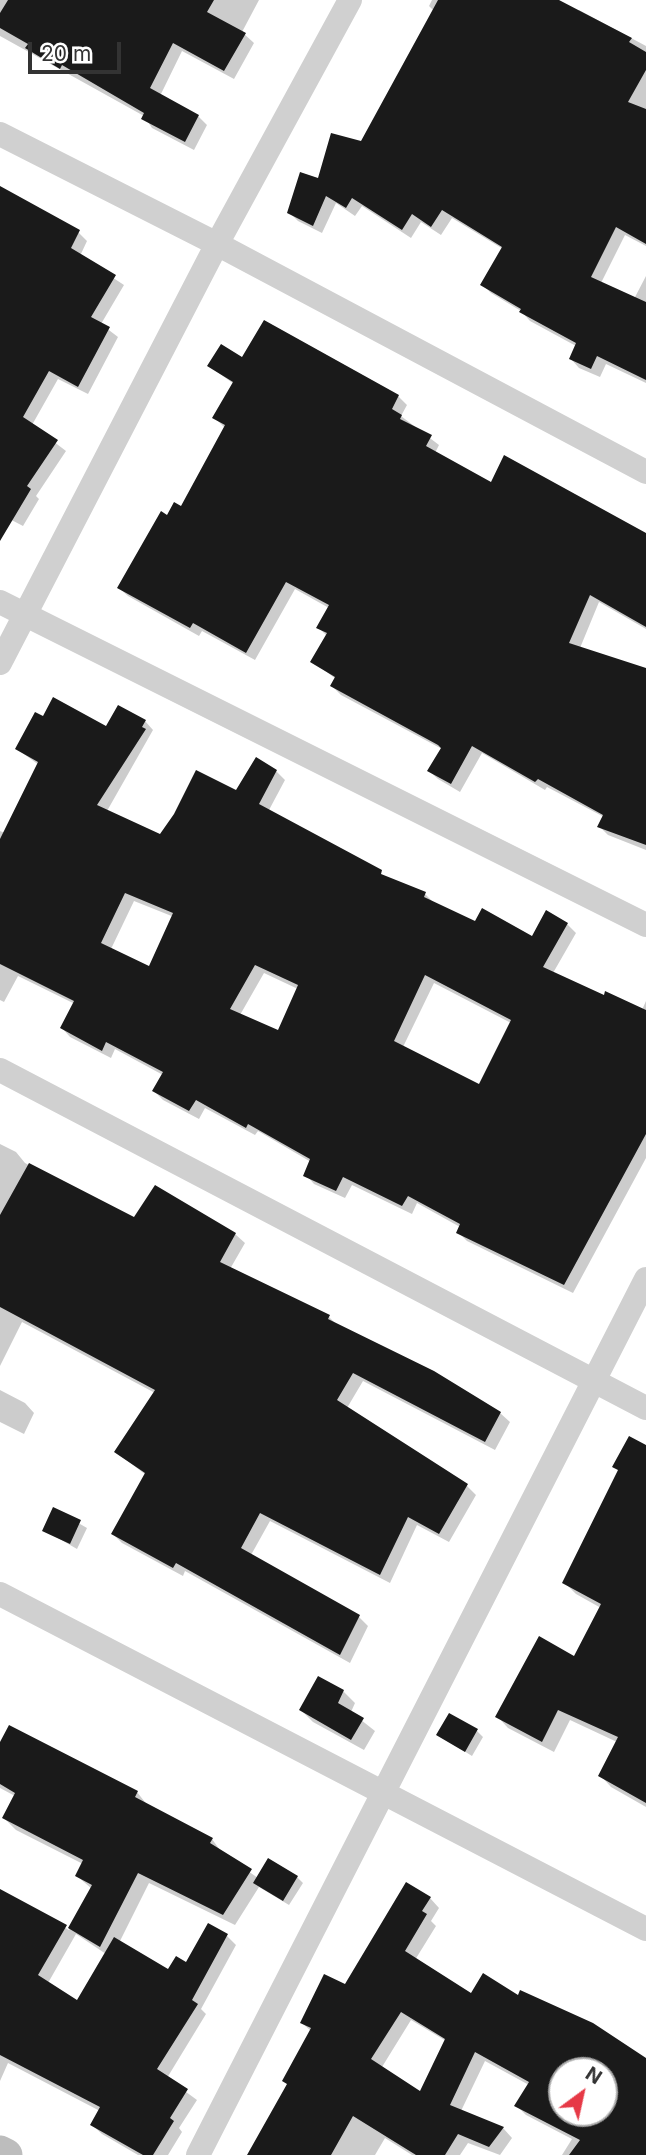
<!DOCTYPE html>
<html>
<head>
<meta charset="utf-8">
<style>
  body { margin:0 }
  #map { position:relative; width:646px; height:2155px; overflow:hidden; background:#fff; font-family:Inter,sans-serif }
  canvas { display:block }
  .north { position:absolute; left:548px; top:2057px; width:70px; height:70px; box-sizing:border-box; background:#fff; border:2px solid #adadad; border-radius:50%; rotate:33deg; font-size:19px; font-weight:700; line-height:28px; text-align:center; color:#333 }
  .north::after { content:''; display:block; margin:auto; width:24px; height:32px; background:#e63946; clip-path:polygon(50% 0,100% 100%,50% 72%,0 100%) }
  .scale { position:absolute; left:28px; top:42px; width:93px; height:32px; box-sizing:border-box; border:4px solid #333; border-top:0; padding-left:9px; font-size:21px; line-height:24px; white-space:nowrap; color:#333; -webkit-text-stroke:5px #fff; paint-order:stroke }
</style>
</head>
<body>
<div id="map">
<canvas width="646" height="2155"></canvas>
<div class="north">N</div>
<div class="scale">20 m</div>
</div>
<script>
const g = document.querySelector('canvas').getContext('2d');
g.lineJoin = 'round';
function paint(path, color) {
  g.fillStyle = color;
  g.fill(path, 'evenodd');
}
function shape(rows) {
  const path = new Path2D();
  for (const r of rows) {
    path.moveTo(r[0], r[1]);
    for (let i = 2; i < r.length; i += 2) path.lineTo(r[i], r[i + 1]);
  }
  return path;
}
function strokePath(path, color, width, dash) {
  g.strokeStyle = color;
  g.lineWidth = width;
  g.lineCap = dash ? 'butt' : 'round';
  g.setLineDash(dash || []);
  g.stroke(path);
}
const shadow = shape([
  [0,0,259,0,242,32,254,43,234,79,182,51,160,96,198,116,207,125,194,150,152,128,144,116,0,36],
  [432,0,556,0,576,14,579,10,646,46,646,246,625,235,601,283,634,299,646,276,646,383,606,364,600,377,579,368,571,359,576,346,530,321,521,311,491,293,482,284,503,249,452,218,441,235,421,222,411,238,362,206,355,216,336,203,322,233,298,221,289,212,319,180,362,143,433,10,429,6],
  [0,188,78,232,87,241,80,256,124,285,101,324,118,337,88,394,58,379,32,425,66,451,36,496,39,499,23,526,0,514],
  [243,359,398,396,407,405,401,416,439,445,435,453,492,484,646,535,646,629,599,602,580,648,646,670,646,850,608,835,599,826,604,817,547,787,545,790,482,753,460,792,438,779,429,771,442,749,341,695,332,686,336,679,312,661,327,636,318,627,329,608,295,589,255,660,202,631,199,636,128,596,119,588,168,517,182,508,225,428,214,417,234,384,209,366],
  [43,718,107,729,145,721,153,730,107,811,160,836,276,771,285,780,269,810,387,878,425,894,433,902,476,923,532,938,567,924,576,933,553,973,605,998,642,1010,646,1001,646,1158,573,1293,467,1241,458,1232,460,1227,417,1203,412,1214,352,1185,345,1198,314,1184,306,1175,311,1162,258,1131,255,1135,205,1108,199,1119,163,1100,154,1091,163,1075,115,1049,111,1058,70,1037,62,1028,75,1004,18,976,4,1002,0,1000,0,831,5,833,39,765,17,749],
  [134,901,174,917,150,968,111,949],
  [264,973,298,989,279,1032,240,1015],
  [434,983,511,1023,480,1086,403,1047],
  [0,1144,16,1152,25,1163,134,1219,235,1234,245,1243,230,1269,329,1317,337,1325,500,1413,510,1422,495,1450,363,1381,347,1408,467,1486,476,1495,449,1542,417,1525,390,1583,270,1521,251,1555,359,1617,368,1626,350,1663,185,1571,183,1576,122,1543,113,1534,146,1475,116,1452,155,1393,22,1322,0,1366],
  [0,1390,25,1403,34,1413,24,1434,0,1422],
  [646,1447,646,1807,611,1787,600,1775,617,1742,570,1720,554,1752,508,1728,497,1716,575,1659,601,1608,576,1594,564,1582],
  [54,1509,87,1528,77,1549,44,1530],
  [343,1691,355,1703,351,1712,375,1731,364,1750,313,1722,301,1710],
  [477,1731,483,1737,472,1756,438,1735],
  [0,1746,137,1792,148,1806,212,1839,222,1853,258,1878,297,1877,303,1883,289,1905,259,1887,235,1925,149,1883,119,1943,169,1971,187,1965,227,1936,236,1945,201,2009,206,2014,167,2078,197,2100,179,2128,182,2132,168,2155,138,2155,102,2134,92,2125,100,2111,8,2063,0,2081,0,1891,69,1930,92,1889,77,1876,83,1864,16,1830,4,1818,15,1796,0,1788],
  [76,1934,106,1954,78,2002,48,1983],
  [430,1898,439,1908,431,1921,436,1926,415,1960,472,1995,519,1997,592,2025,646,2060,646,2155,562,2155,572,2139,526,2115,516,2105,529,2085,485,2061,461,2111,503,2128,512,2138,500,2155,468,2143,460,2155,412,2155,385,2138,375,2155,249,2155,288,2085,311,2031,302,2023,346,1986],
  [411,2020,446,2041,421,2093,382,2067],
  [562,2071,604,2071,604,2113,562,2113]
]);
const building = shape([
  [8,0,214,0,207,12,246,33,224,71,173,43,150,88,199,115,185,142,141,119,144,113,62,65,60,69,25,48,28,44,0,28,0,13],
  [438,0,559,0,632,38,629,42,646,52,646,70,628,102,646,109,646,244,616,227,591,277,646,302,646,380,597,356,591,369,569,359,576,343,519,312,521,309,480,285,502,247,442,210,431,227,412,214,402,230,352,198,346,208,326,196,313,226,287,213,300,172,318,178,331,133,361,141],
  [0,186,80,230,71,248,116,275,91,317,110,327,78,387,49,371,23,417,58,440,27,486,31,489,0,541],
  [264,320,399,395,392,409,402,415,400,419,432,435,426,446,491,482,504,455,646,533,646,627,590,595,569,643,646,668,646,845,597,827,603,815,538,779,535,782,472,746,451,784,427,771,441,748,438,745,330,686,335,677,310,662,327,633,316,628,329,605,286,582,246,653,193,623,190,628,117,588,161,511,167,515,174,502,181,506,225,425,212,418,233,382,207,366,221,344,242,357],
  [53,697,106,726,118,705,146,720,142,727,146,729,97,805,160,834,174,814,196,770,236,790,256,757,277,770,259,804,382,870,381,874,426,892,424,897,475,921,482,908,532,936,546,910,568,923,543,967,604,995,605,991,646,1010,646,1134,564,1285,456,1233,460,1224,408,1196,402,1206,343,1177,336,1191,303,1176,310,1159,248,1124,246,1128,196,1100,189,1111,152,1091,163,1072,106,1042,102,1051,60,1028,74,1001,0,964,0,839,38,762,15,749,35,712,43,716],
  [125,893,173,913,149,966,101,943],
  [255,965,298,985,278,1030,230,1009],
  [425,975,511,1020,479,1084,394,1041],
  [29,1163,134,1217,155,1185,236,1233,220,1262,330,1315,328,1319,434,1371,501,1412,485,1442,353,1373,337,1400,468,1484,439,1534,408,1517,380,1575,260,1513,241,1548,360,1615,340,1655,176,1563,173,1568,111,1534,145,1473,114,1452,155,1390,0,1307,0,1215],
  [629,1436,646,1445,646,1803,598,1776,618,1737,558,1710,542,1742,495,1717,539,1636,574,1656,601,1604,562,1583,618,1470,612,1467],
  [53,1507,81,1520,70,1544,42,1531],
  [318,1676,344,1690,338,1703,364,1718,351,1740,299,1710],
  [449,1713,478,1729,465,1752,436,1735],
  [9,1725,138,1791,135,1797,213,1838,210,1843,252,1869,223,1915,138,1873,100,1947,68,1928,92,1885,75,1876,83,1860,2,1818,15,1793,0,1784,0,1742],
  [268,1858,298,1876,283,1901,253,1883],
  [406,1882,431,1897,422,1911,427,1914,405,1951,471,1993,483,1973,518,1995,520,1990,593,2023,646,2058,646,2155,569,2155,580,2140,514,2106,529,2082,475,2052,450,2105,504,2127,489,2147,458,2134,445,2155,416,2155,353,2116,331,2155,247,2155,287,2084,282,2081,311,2028,300,2023,324,1974,345,1984],
  [401,2012,445,2039,420,2091,371,2059],
  [562,2071,604,2071,604,2113,562,2113],
  [0,1889,67,1925,38,1975,77,2000,114,1937,168,1969,176,1956,186,1962,208,1923,228,1934,192,2000,198,2004,157,2069,188,2089,170,2118,174,2121,153,2155,143,2155,90,2125,100,2107,0,2055]
]);
const minor = shape([
  [0,134,217,244,646,472],
  [0,602,646,925],
  [0,663,217,244,350,0],
  [0,1070,646,1408],
  [0,1594,646,1929],
  [198,2155,646,1279]
]);
const secondary = shape([
  [0,2152,6,2155]
]);
paint(shadow, '#0003');
paint(building, '#1a1a1a');
strokePath(minor, '#d0d0d0', 24);
strokePath(secondary, '#bdbdbd', 33);
</script>
</body>
</html>
